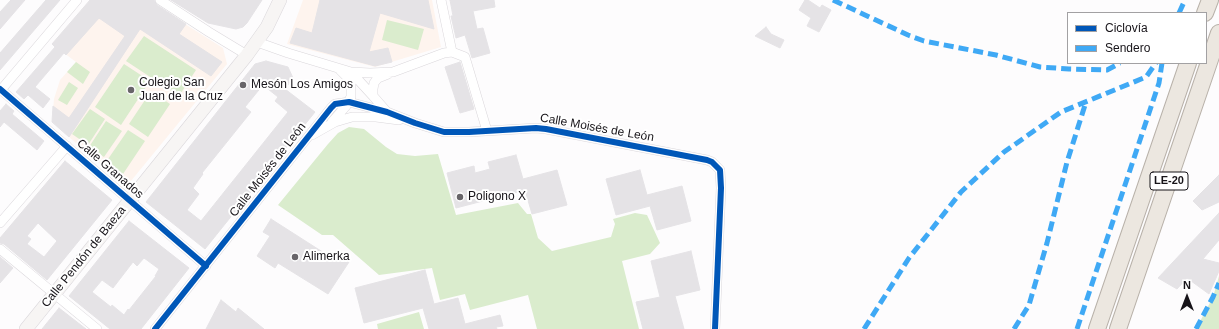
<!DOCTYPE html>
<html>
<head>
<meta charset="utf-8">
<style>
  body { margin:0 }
  #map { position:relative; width:1219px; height:329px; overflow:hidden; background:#fdfcfd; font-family:Arial,sans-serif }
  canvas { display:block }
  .legend { position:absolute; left:1067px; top:12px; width:140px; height:52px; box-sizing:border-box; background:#fff; border:1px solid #a2a1a3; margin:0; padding:5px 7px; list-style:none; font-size:12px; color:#171419 }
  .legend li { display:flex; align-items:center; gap:8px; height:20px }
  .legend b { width:20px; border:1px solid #a2a1a3 }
  .north { position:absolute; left:1167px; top:277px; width:40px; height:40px; -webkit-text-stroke:3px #fff; paint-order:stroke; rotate:0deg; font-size:11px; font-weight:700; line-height:16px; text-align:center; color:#171419 }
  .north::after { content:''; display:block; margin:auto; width:14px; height:18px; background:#171419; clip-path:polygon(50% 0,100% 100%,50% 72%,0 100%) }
</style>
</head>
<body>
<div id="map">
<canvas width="1219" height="329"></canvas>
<ul class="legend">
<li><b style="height:5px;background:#0057b8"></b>Ciclovía</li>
<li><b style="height:5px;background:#3fa9f5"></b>Sendero</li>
</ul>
<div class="north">N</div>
</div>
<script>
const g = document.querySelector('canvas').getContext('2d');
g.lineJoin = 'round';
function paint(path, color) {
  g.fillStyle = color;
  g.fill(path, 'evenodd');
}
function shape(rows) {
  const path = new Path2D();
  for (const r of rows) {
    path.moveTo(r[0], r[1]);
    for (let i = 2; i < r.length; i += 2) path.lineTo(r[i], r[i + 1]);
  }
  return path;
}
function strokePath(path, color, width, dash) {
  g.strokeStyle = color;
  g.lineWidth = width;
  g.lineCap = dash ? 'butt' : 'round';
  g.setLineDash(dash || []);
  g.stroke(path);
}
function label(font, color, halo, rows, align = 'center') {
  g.font = font + ' Arial,sans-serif';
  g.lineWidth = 4;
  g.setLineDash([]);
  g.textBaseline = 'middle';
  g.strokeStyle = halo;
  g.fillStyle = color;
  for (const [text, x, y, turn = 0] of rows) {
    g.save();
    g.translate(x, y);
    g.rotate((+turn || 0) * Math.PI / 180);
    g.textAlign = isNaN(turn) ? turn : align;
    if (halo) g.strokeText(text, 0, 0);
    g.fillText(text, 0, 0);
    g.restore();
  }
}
const education = shape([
  [90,0,147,0,223,48,227,64,126,187,52,122,54,99,60,80,76,62,52,44],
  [303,0,432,0,441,47,375,67,287,44]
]);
const green = shape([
  [387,20,424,29,418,50,382,40],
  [144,36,196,70,179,96,126,61],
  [76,62,90,72,83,84,67,72],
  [124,64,150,81,121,125,95,107],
  [69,82,78,88,67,105,58,100],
  [151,91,170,104,148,137,129,124],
  [90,109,105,119,88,145,72,134],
  [106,121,122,131,104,157,89,147],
  [349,127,364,129,386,147,397,154,415,156,438,154,456,215,518,203,527,214,531,214,538,238,552,251,611,237,615,224,613,219,635,213,647,215,660,243,650,254,622,261,639,329,537,329,528,295,470,310,465,294,440,300,432,268,379,275,333,235,322,235,278,205,328,144,338,133],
  [128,130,145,141,123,174,106,162],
  [1219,276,1219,329,1196,329,1213,297],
  [419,312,424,329,378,329,377,324]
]);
const building = shape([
  [11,0,25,0,0,29,0,12,11,0],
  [46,0,60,0,0,70,0,53,46,0],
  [90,0,154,0,157,5,186,24,179,34,222,62,211,76,140,29,69,137,52,122,53,106,69,118,125,36,99,18,66,55,64,53,35,87,50,99,43,108,28,95,24,99,16,92,55,47,52,44,90,0],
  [171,0,262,0,247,23,243,27,236,29,208,23,171,0],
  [320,0,428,0,434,29,380,13,369,52,388,48,392,62,375,66,290,43,296,28,312,33,320,0],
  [450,0,494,0,495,7,473,11,477,29,483,28,490,53,472,58,465,35,456,38,451,16,453,16,450,0],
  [805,0,808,0,820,8,822,5,831,10,819,32,807,26,811,18,799,10,805,0],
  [766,27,771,34,784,40,780,48,755,36,766,27],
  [266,61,288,67,293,78,285,89,315,112,205,249,146,202,255,64,266,61],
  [263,85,278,97,275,101,288,112,201,221,187,210,199,194,193,188,203,174,202,173,251,112,245,107,263,85],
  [460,62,474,109,460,113,445,67,460,62],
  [6,104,14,111,12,114,44,141,37,150,4,122,0,127,0,111,6,104],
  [516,155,523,179,557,170,567,205,532,214,525,190,456,208,447,173,474,166,475,173,490,169,488,162,516,155],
  [65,161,112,200,47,280,4,244,0,243,0,238,65,161],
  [38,223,57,241,44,257,27,244,31,239,27,236,38,223],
  [640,170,647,195,682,186,691,221,657,230,650,206,616,215,606,179,640,170],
  [1219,175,1219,202,1202,210,1193,201,1219,175],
  [1219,213,1219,240,1203,259,1219,263,1219,271,1209,294,1187,278,1177,289,1158,278,1219,213],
  [271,219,332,258,335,253,349,262,328,294,278,263,275,268,257,256,270,236,263,232,271,219],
  [129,221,189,268,141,329,110,329,69,296,129,221],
  [144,258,159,269,155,276,156,276,129,310,128,309,124,315,112,305,111,307,92,292,102,280,113,288,133,262,137,266,144,258],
  [691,251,700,290,675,296,684,329,643,329,636,302,660,297,651,261,691,251],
  [0,257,13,268,0,283,0,257],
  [425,270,434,304,458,298,465,324,500,315,503,326,496,327,497,329,429,329,423,308,364,323,355,288,425,270],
  [221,300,236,312,238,308,264,329,206,329,221,300],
  [59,308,86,329,42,329,59,308]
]);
const minor = shape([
  [160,0,209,32,247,55],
  [441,0,452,52],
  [257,42,288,53,351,72,370,73,393,72,444,53,452,52,465,57,487,131],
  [351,72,373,96],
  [0,89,206,266],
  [0,91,77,0],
  [387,112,373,96,373,89,374,83,378,78,388,74],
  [332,122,346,106,351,97,351,84,348,78,340,70],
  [312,135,335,122,352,117,376,117,399,120],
  [0,223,67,146],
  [0,249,97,329],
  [155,329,331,108,335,104,349,102,387,112,415,123,444,132,469,132,536,128,546,129,707,160,712,162,720,170,721,188,715,329]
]);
const secondary = shape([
  [26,329,247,55,267,27,280,0]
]);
const trunk = shape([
  [1205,13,1210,0],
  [1097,329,1188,63],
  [1118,329,1219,33]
]);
const quiet = shape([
  [833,0,908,35,924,41,996,55,1040,67,1069,69,1107,70,1120,63],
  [1179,13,1185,0],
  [864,329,909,258,961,192,1004,152,1061,112,1146,77,1156,63],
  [1014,329,1029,305,1047,243,1067,162,1086,102],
  [1077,329,1159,83,1162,63],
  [1196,329,1213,297,1219,283]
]);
const cycleway = shape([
  [0,89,206,266],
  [155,329,331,108,335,104,349,102,387,112,415,123,444,132,469,132,536,128,546,129,707,160,712,162,720,170,721,188,715,329]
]);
const markers = [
  [243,85,4,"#686569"],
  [131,90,4,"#686569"],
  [460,197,4,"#686569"],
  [295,257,4,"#686569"]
];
const shields = [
  [1169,181,38]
];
const shieldNames = [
  ["LE-20",1169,181]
];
const poiNames = [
  ["Colegio San",139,83],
  ["Juan de la Cruz",139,97],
  ["Mesón Los Amigos",251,85],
  ["Poligono X",468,197],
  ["Alimerka",303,257]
];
const streetNames = [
  ["Calle Moisés de León",597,128,10],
  ["Calle Granados",110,169,41],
  ["Calle Moisés de León",268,170,-52],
  ["Calle Pendón de Baeza",84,257,-51]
];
paint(education, '#fef4ee');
paint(green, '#daeccd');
paint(building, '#e5e3e6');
strokePath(building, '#e5e3e6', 1);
strokePath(minor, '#dad7db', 10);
strokePath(secondary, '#dad7db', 14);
strokePath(trunk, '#b8b1a9', 18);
strokePath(minor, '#fff', 9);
strokePath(secondary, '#f7f5f4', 13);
strokePath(trunk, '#ece7e0', 16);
strokePath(quiet, '#3fa9f5', 5, [10, 5]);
strokePath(cycleway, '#0057b8', 6);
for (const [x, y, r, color] of markers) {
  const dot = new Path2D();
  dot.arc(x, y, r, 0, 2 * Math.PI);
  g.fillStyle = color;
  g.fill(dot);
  strokePath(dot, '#fff', 1.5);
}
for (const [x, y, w] of shields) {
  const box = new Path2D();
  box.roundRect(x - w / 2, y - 9, w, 18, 3);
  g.fillStyle = '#fff';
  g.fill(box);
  strokePath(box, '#171419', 1);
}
label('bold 11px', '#171419', null, shieldNames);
label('12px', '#171419', '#fff', poiNames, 'left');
label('12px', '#171419', '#fff', streetNames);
</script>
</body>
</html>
